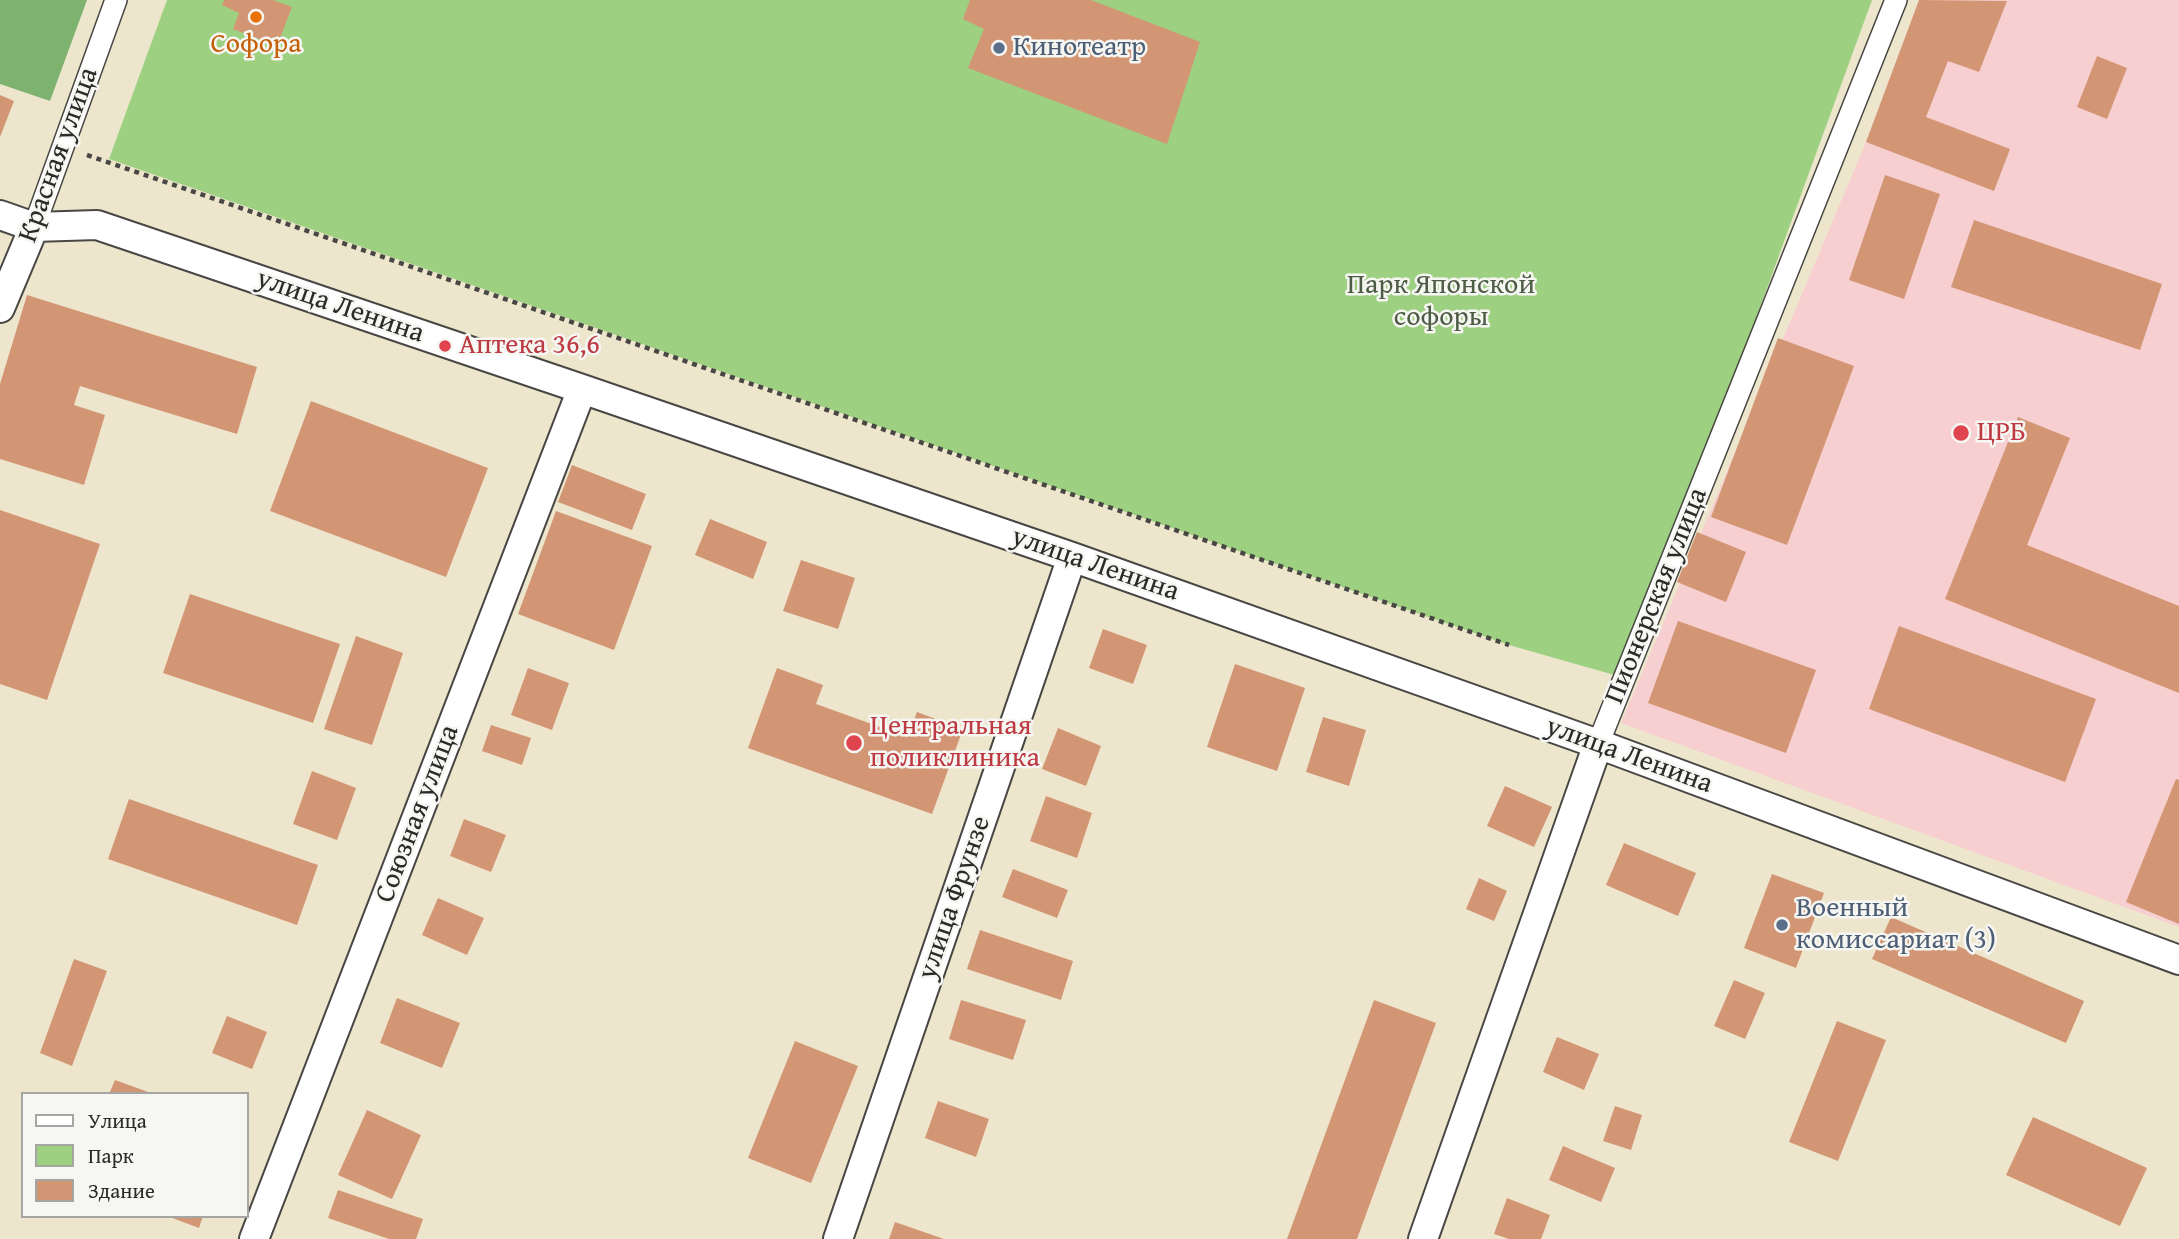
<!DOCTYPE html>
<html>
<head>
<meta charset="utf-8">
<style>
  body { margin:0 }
  #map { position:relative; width:2179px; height:1239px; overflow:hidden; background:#ede6cd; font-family:"Gentium Book Plus",serif }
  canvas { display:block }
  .legend { position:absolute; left:21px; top:1092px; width:228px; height:126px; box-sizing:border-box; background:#f6f6f2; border:2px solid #a5a5a2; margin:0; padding:9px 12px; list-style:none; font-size:21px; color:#2b2b2b }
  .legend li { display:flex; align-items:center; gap:14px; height:35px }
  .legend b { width:35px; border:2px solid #a5a5a2 }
</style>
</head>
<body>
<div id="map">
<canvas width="2179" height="1239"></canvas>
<ul class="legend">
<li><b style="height:9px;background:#fff"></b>Улица</li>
<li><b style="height:19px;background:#9dd081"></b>Парк</li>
<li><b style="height:19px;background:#d39675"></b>Здание</li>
</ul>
</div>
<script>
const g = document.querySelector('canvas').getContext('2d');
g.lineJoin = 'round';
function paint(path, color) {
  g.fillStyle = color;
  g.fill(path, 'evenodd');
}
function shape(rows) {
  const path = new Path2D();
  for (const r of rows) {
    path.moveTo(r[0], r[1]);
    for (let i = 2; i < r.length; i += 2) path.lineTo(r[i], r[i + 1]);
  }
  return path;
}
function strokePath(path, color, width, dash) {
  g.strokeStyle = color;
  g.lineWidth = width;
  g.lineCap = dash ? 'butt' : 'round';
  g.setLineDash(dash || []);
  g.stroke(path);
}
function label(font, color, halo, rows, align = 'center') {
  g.font = font + ' "Gentium Book Plus",serif';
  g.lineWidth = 5;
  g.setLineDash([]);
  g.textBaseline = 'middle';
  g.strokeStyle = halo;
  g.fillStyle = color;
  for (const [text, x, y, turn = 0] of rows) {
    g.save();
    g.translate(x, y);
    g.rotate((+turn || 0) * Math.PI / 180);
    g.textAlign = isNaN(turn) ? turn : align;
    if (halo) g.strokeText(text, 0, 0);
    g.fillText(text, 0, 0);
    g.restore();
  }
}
const built = shape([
  [1919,0,2179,0,2179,927,1621,723,1866,142]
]);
const green = shape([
  [167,0,1872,0,1625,678,1509,645,109,159]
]);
const forest = shape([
  [0,0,87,0,50,101,0,84]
]);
const building = shape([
  [224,0,273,0,292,7,277,46,233,29,239,13,222,5],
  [970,0,1091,0,1200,42,1167,144,968,68,984,29,963,19],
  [1919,0,2007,1,1979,72,1948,61,1926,117,2010,149,1994,191,1866,142],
  [2097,56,2127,68,2107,119,2077,107],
  [0,95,14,101,0,137],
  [1885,175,1940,194,1904,299,1849,280],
  [1974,220,2162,284,2140,350,1951,287],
  [27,295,257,367,237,434,80,386,74,405,105,415,84,485,0,459,0,384],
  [1778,338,1854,366,1787,545,1711,517],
  [311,401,488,468,446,577,270,511],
  [2018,417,2070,438,2027,545,2179,606,2179,693,1945,599],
  [572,465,646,494,632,530,558,502],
  [0,510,100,544,47,700,0,684],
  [556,511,652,546,614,650,518,614],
  [710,519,767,542,753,579,695,555],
  [1697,532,1746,552,1726,602,1677,582],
  [801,560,855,578,838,629,783,611],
  [190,594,340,644,313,723,163,673],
  [1678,621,1816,670,1786,753,1648,703],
  [1899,626,2096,699,2065,782,1869,709],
  [1103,629,1147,645,1133,684,1089,668],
  [356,636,403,653,372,745,324,729],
  [1235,664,1305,688,1277,771,1207,747],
  [528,668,569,683,552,730,511,715],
  [777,668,823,685,816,704,908,737,917,712,963,729,932,814,748,748],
  [1323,717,1366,730,1349,786,1306,772],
  [491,725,531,738,522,765,482,751],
  [1058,728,1101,746,1086,786,1042,769],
  [312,771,356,788,337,840,293,824],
  [2176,779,2179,780,2179,924,2126,902],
  [1505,786,1552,807,1534,847,1487,826],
  [1046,796,1092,813,1077,858,1030,841],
  [129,799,318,865,297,925,108,859],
  [464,819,506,835,491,872,450,856],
  [1624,843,1696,873,1678,916,1606,885],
  [1013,869,1068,890,1057,918,1002,897],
  [1772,874,1824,893,1796,968,1744,948],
  [1479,878,1507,891,1494,921,1466,909],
  [438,898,484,918,467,955,422,935],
  [1891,917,2084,1001,2066,1043,1872,959],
  [980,930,1073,961,1061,1000,967,969],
  [74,959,107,971,72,1066,40,1053],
  [1734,980,1765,993,1745,1039,1714,1026],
  [397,998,460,1023,442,1068,380,1043],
  [961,1000,1026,1020,1013,1060,949,1039],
  [1374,1000,1436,1023,1357,1239,1287,1239],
  [227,1016,267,1032,252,1069,212,1053],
  [1837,1021,1886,1040,1838,1161,1789,1142],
  [1557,1037,1599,1054,1584,1090,1543,1072],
  [795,1041,858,1066,811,1183,748,1158],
  [115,1080,151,1093,151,1094,109,1094],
  [938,1101,989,1119,976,1157,925,1138],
  [1615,1106,1642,1115,1631,1150,1603,1141],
  [367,1110,421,1135,392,1199,338,1175],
  [2033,1117,2147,1168,2120,1226,2006,1175],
  [1563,1146,1615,1168,1601,1202,1549,1180],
  [338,1190,423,1219,416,1239,389,1239,328,1218],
  [1507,1198,1550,1215,1541,1239,1509,1239,1494,1234],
  [167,1216,203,1216,199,1228],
  [895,1222,944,1239,889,1239]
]);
const path = shape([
  [87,155,1509,645]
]);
const pedestrian = shape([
  [34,227,116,0],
  [1598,744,1896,0]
]);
const minor = shape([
  [0,215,34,227,97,225,582,389,1072,557,1598,744,2179,960],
  [0,308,34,227],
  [254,1239,582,389],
  [838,1239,1072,557],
  [1423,1239,1598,744]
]);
const markers = [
  [256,17,7,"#e8710a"],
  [999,48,7,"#5c6f8a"],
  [445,346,7,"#e0444e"],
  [1961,433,9,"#e0444e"],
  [854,743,9,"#e0444e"],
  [1782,925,7,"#5c6f8a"]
];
const foodNames = [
  ["Софора",256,45]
];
const serviceNames = [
  ["Кинотеатр",1013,48],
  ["Военный",1796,909],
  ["комиссариат (3)",1796,941]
];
const streetNames = [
  ["Красная улица",59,155,-70],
  ["улица Ленина",340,307,19],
  ["улица Ленина",1095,565,19],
  ["Пионерская улица",1657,596,-68],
  ["улица Ленина",1629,756,20],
  ["Союзная улица",418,814,-69],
  ["улица Фрунзе",955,898,-71]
];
const parkNames = [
  ["Парк Японской",1441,286],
  ["софоры",1441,318]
];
const healthNames = [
  ["Аптека 36,6",459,346],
  ["ЦРБ",1977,433],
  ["Центральная",870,727],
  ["поликлиника",870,759]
];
paint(built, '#f7cfd0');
paint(green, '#9dd081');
paint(forest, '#7eb26f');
paint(building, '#d39675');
strokePath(pedestrian, '#484743', 24);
strokePath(minor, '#484743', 32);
strokePath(path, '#484743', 4.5, [5, 5]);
strokePath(pedestrian, '#fff', 21);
strokePath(minor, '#fff', 28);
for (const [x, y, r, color] of markers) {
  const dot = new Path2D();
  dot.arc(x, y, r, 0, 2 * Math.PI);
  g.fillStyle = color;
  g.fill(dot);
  strokePath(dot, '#f6f6f2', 2.5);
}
label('28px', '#c56008', '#f6f6f2', foodNames);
label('28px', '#4e5e75', '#f6f6f2', serviceNames, 'left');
label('28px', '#2b2b2b', '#f6f6f2', streetNames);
label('28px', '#4d5d45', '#f6f6f2', parkNames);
label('28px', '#be3a42', '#f6f6f2', healthNames, 'left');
</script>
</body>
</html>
